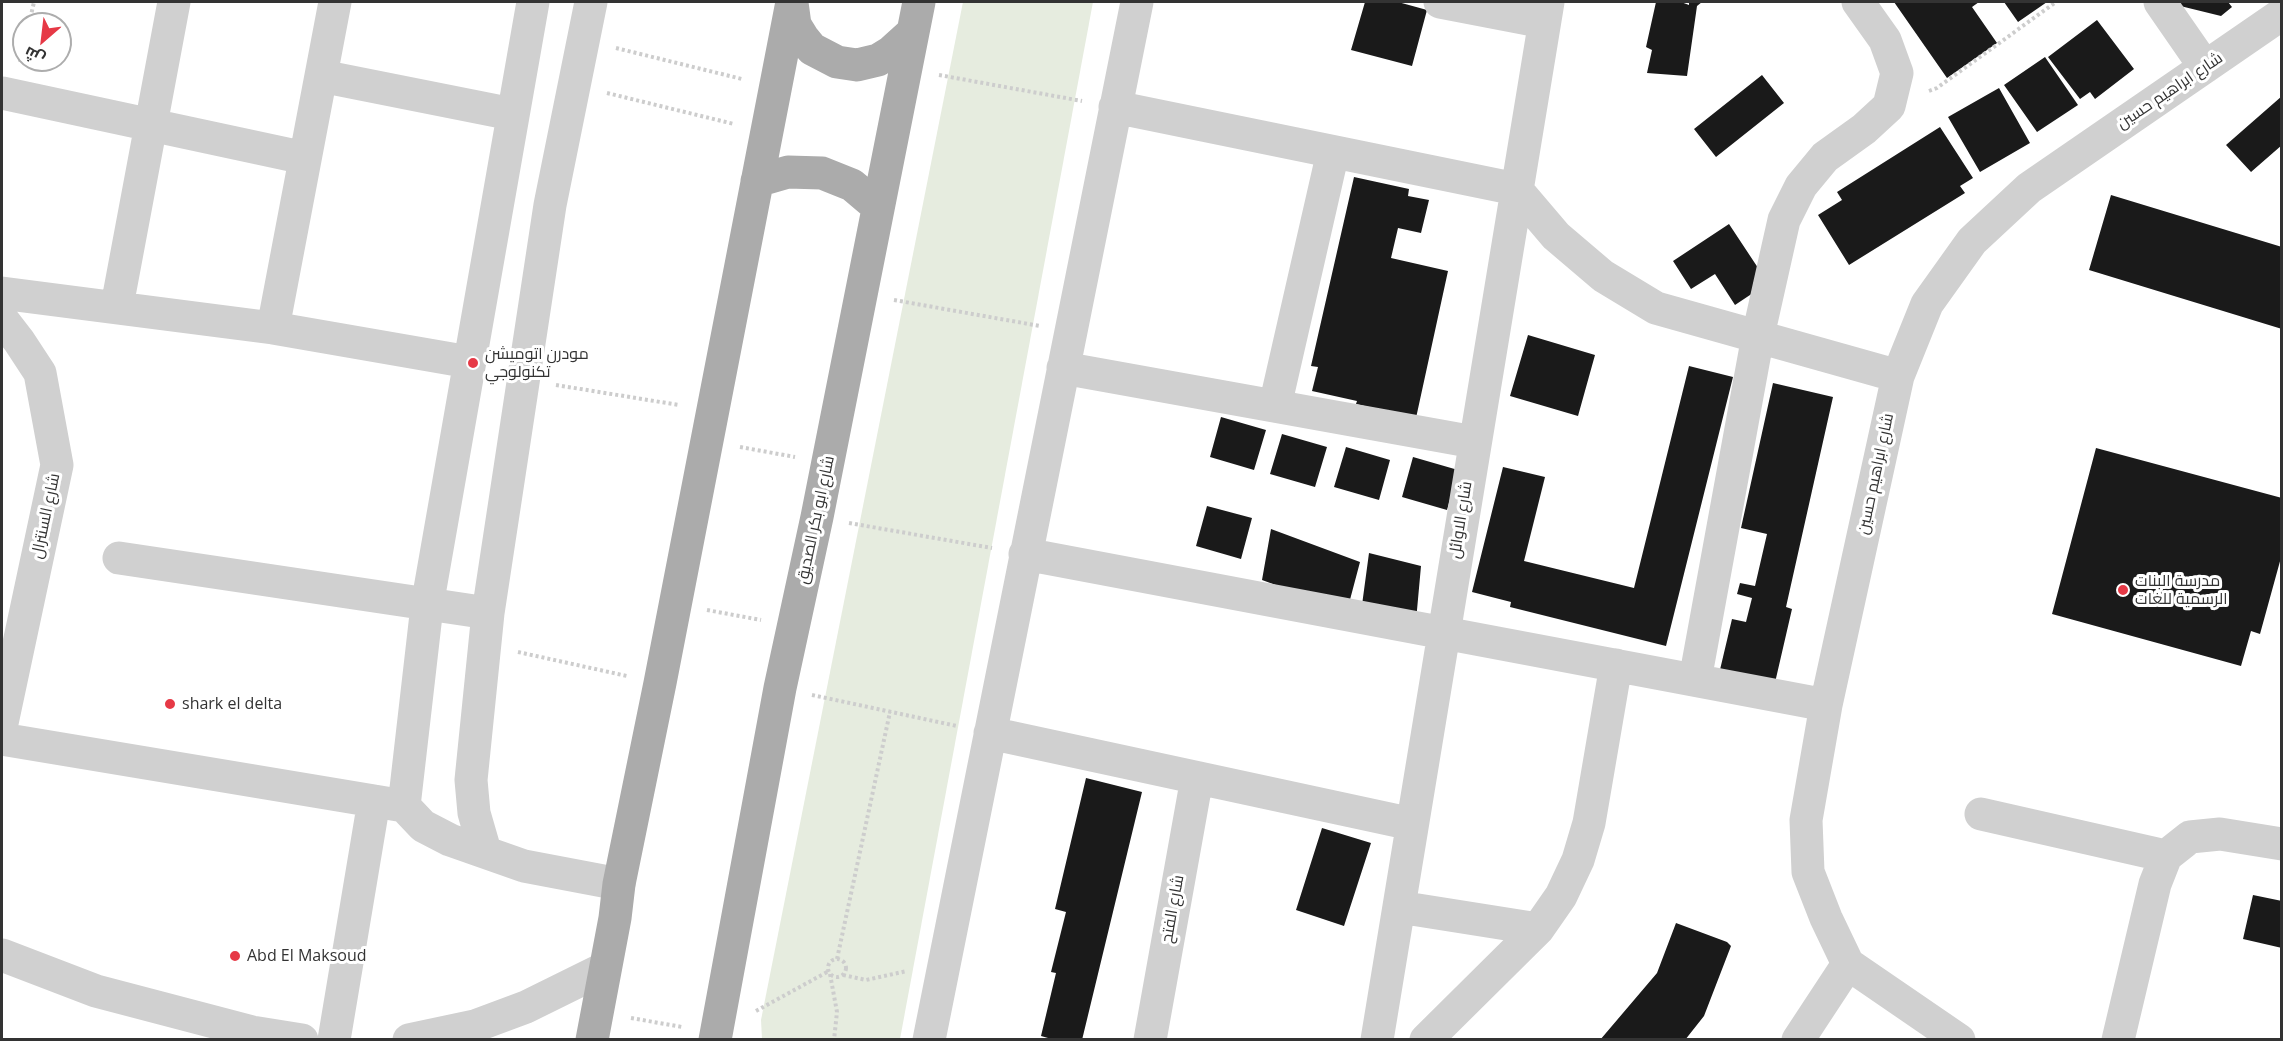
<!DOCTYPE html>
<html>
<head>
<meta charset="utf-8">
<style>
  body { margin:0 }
  #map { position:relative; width:2283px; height:1041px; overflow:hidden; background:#fff; font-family:"Open Sans",Cairo,sans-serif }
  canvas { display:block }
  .frame { position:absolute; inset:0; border:3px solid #333; pointer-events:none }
  .north { position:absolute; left:12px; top:12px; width:60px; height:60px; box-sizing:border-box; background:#fff; border:2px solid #adadad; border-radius:50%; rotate:208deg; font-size:16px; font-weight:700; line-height:24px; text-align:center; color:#333 }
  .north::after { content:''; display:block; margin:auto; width:21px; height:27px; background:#e63946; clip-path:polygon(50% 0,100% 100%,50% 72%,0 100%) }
</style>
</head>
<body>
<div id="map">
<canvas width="2283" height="1041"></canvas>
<div class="frame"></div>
<div class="north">ش</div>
</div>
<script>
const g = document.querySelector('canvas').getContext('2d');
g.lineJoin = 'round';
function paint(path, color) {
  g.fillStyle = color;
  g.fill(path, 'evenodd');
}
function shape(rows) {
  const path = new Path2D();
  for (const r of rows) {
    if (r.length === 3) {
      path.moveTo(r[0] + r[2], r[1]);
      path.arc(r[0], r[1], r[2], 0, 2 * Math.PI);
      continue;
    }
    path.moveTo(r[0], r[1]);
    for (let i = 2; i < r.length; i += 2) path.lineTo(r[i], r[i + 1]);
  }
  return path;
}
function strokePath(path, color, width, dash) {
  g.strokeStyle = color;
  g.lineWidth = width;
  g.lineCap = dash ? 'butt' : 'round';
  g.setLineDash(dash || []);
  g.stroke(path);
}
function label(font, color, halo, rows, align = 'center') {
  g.font = font + ' "Open Sans",Cairo,sans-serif';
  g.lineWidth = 6;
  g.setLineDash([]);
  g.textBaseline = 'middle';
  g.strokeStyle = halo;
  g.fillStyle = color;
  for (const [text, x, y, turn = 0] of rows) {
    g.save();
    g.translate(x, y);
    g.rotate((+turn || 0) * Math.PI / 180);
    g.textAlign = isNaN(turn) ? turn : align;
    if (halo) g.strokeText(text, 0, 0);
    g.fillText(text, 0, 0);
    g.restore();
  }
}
const green = shape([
  [963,2,1093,2,900,1039,762,1039,761,1020]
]);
const building = shape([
  [1365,2,1398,2,1427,10,1412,66,1351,50],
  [1656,2,1681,2,1689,5,1689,2,1702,2,1697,6,1687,76,1647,73,1652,50,1646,47],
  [1894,2,1979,2,1972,7,1997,43,1947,78],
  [2004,2,2047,2,2018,22],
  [2164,2,2228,2,2232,7,2221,16],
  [2097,20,2134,69,2095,99,2090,92,2080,99,2048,57],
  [2045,57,2078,105,2037,132,2004,85],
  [1762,75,1784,103,1716,157,1694,129],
  [1999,88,2030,143,1980,172,1948,117],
  [2282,96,2282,145,2251,172,2226,145],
  [1940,127,1973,178,1960,186,1965,193,1849,265,1818,215,1842,200,1837,192],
  [1354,177,1409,189,1408,196,1429,200,1421,233,1398,228,1391,258,1448,271,1416,418,1356,404,1357,401,1312,391,1318,367,1311,366],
  [2111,195,2282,247,2282,329,2089,270],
  [1729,224,1768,283,1735,305,1715,274,1691,289,1673,261],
  [1528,335,1595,355,1578,416,1510,396],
  [1689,366,1733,377,1666,646,1510,607,1511,602,1472,592,1503,467,1545,477,1524,561,1634,588],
  [1773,383,1833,397,1786,607,1792,609,1774,687,1719,674,1732,619,1746,622,1752,598,1737,594,1740,583,1755,586,1767,534,1741,528],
  [1221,417,1266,430,1254,470,1210,457],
  [1282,434,1327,447,1315,487,1270,474],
  [1346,447,1390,460,1379,500,1334,487],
  [2096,448,2282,498,2282,554,2260,634,2251,631,2241,666,2052,614],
  [1413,457,1458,470,1447,510,1402,497],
  [1207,506,1252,518,1241,559,1196,546],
  [1271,529,1360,562,1347,611,1262,580],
  [1369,553,1421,566,1416,621,1362,605],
  [1086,778,1142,792,1082,1040,1055,1040,1041,1036,1056,973,1051,972,1066,912,1055,909],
  [1322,828,1371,843,1344,926,1296,910],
  [2253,895,2282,901,2282,948,2243,939],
  [1676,923,1727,942,1731,946,1704,1016,1685,1040,1600,1040,1657,973]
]);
const path = shape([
  [29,24,34,2],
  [616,48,742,79],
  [20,62,24,46],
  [939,75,1082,101],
  [1929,91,1937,88,2056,2],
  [607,93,734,124],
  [894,300,1040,326],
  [556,385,679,405],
  [740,447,795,457],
  [849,523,992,548],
  [707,610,761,620],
  [518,652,627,676],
  [812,695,957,726],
  [837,959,890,712],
  [837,968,9],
  [830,974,837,1012,834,1040],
  [843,975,866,980,907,971],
  [756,1011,829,971],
  [631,1018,682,1027]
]);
const minor = shape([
  [533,2,427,606,404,806,423,826,450,840,524,866,619,884],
  [1440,2,1544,22],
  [2160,2,2205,67],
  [321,76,512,114],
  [2,93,305,158],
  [1115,107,1516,189,1556,236,1603,276,1656,308,1898,376],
  [2,293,273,328,469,362],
  [117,306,174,2],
  [2,319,19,341,40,373,57,465,2,723],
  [273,328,335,2],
  [1063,368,1474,442],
  [1275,406,1333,152],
  [1025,554,1826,705],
  [119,558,488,613],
  [1695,680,1758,336,1784,220,1801,186,1825,157,1864,129,1889,106,1897,73,1885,40,1858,2],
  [990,733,1412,824],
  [2,739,404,806],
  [1981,814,2166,856],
  [485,851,474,813,471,780,488,613,550,205,591,2],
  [1399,907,1538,929],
  [2,955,96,991,252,1032,302,1040],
  [334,1040,374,801],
  [409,1040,475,1026,526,1007,605,968],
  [929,1040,1137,2],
  [1150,1040,1197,778],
  [1377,1040,1548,2],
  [1426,1040,1538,929,1561,896,1578,860,1589,823,1616,665],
  [1798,1040,1848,964],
  [1959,1040,1848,964,1826,918,1808,872,1806,820,1826,705,1898,376,1927,304,1972,241,2029,188,2282,14],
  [2118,1040,2155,884,2166,856,2190,837,2220,834,2282,844]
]);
const major = shape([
  [792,3,795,25,803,38,812,49,837,62,857,65,878,60,891,52,912,33],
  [757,181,788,172,822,173,852,185,878,207],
  [592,1040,615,918,619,884,660,683,792,2],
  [715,1040,780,688,817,517,919,2]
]);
const markers = [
  [473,363,6,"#e63946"],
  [2123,590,6,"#e63946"],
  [170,704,6,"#e63946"],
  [235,956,6,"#e63946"]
];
const streetNames = [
  ["شارع ابراهيم حسين",2170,91,-34],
  ["شارع ابراهيم حسين",1876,474,-78],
  ["شارع السنترال",46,516,-78],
  ["شارع ابو بكر الصديق",816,520,-78],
  ["شارع الاوائل",1461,520,-81],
  ["شارع الفتح",1173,909,-80]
];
const poiNames = [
  ["مودرن اتوميشن",485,354],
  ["تكنولوجي",485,372],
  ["مدرسة البنات",2135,581],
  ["الرسمية للغات",2135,599],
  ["shark el delta",182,704],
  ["Abd El Maksoud",247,956]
];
paint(green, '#e6ecdf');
paint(building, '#1a1a1a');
strokePath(path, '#cdcdcd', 4, [3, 3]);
strokePath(minor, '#d0d0d0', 33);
strokePath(major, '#ababab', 33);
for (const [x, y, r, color] of markers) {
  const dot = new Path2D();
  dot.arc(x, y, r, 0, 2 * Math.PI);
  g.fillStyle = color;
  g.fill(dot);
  strokePath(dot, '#fff', 2);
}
label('16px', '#333', '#fff', streetNames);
label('16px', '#333', '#fff', poiNames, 'left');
</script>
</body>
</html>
